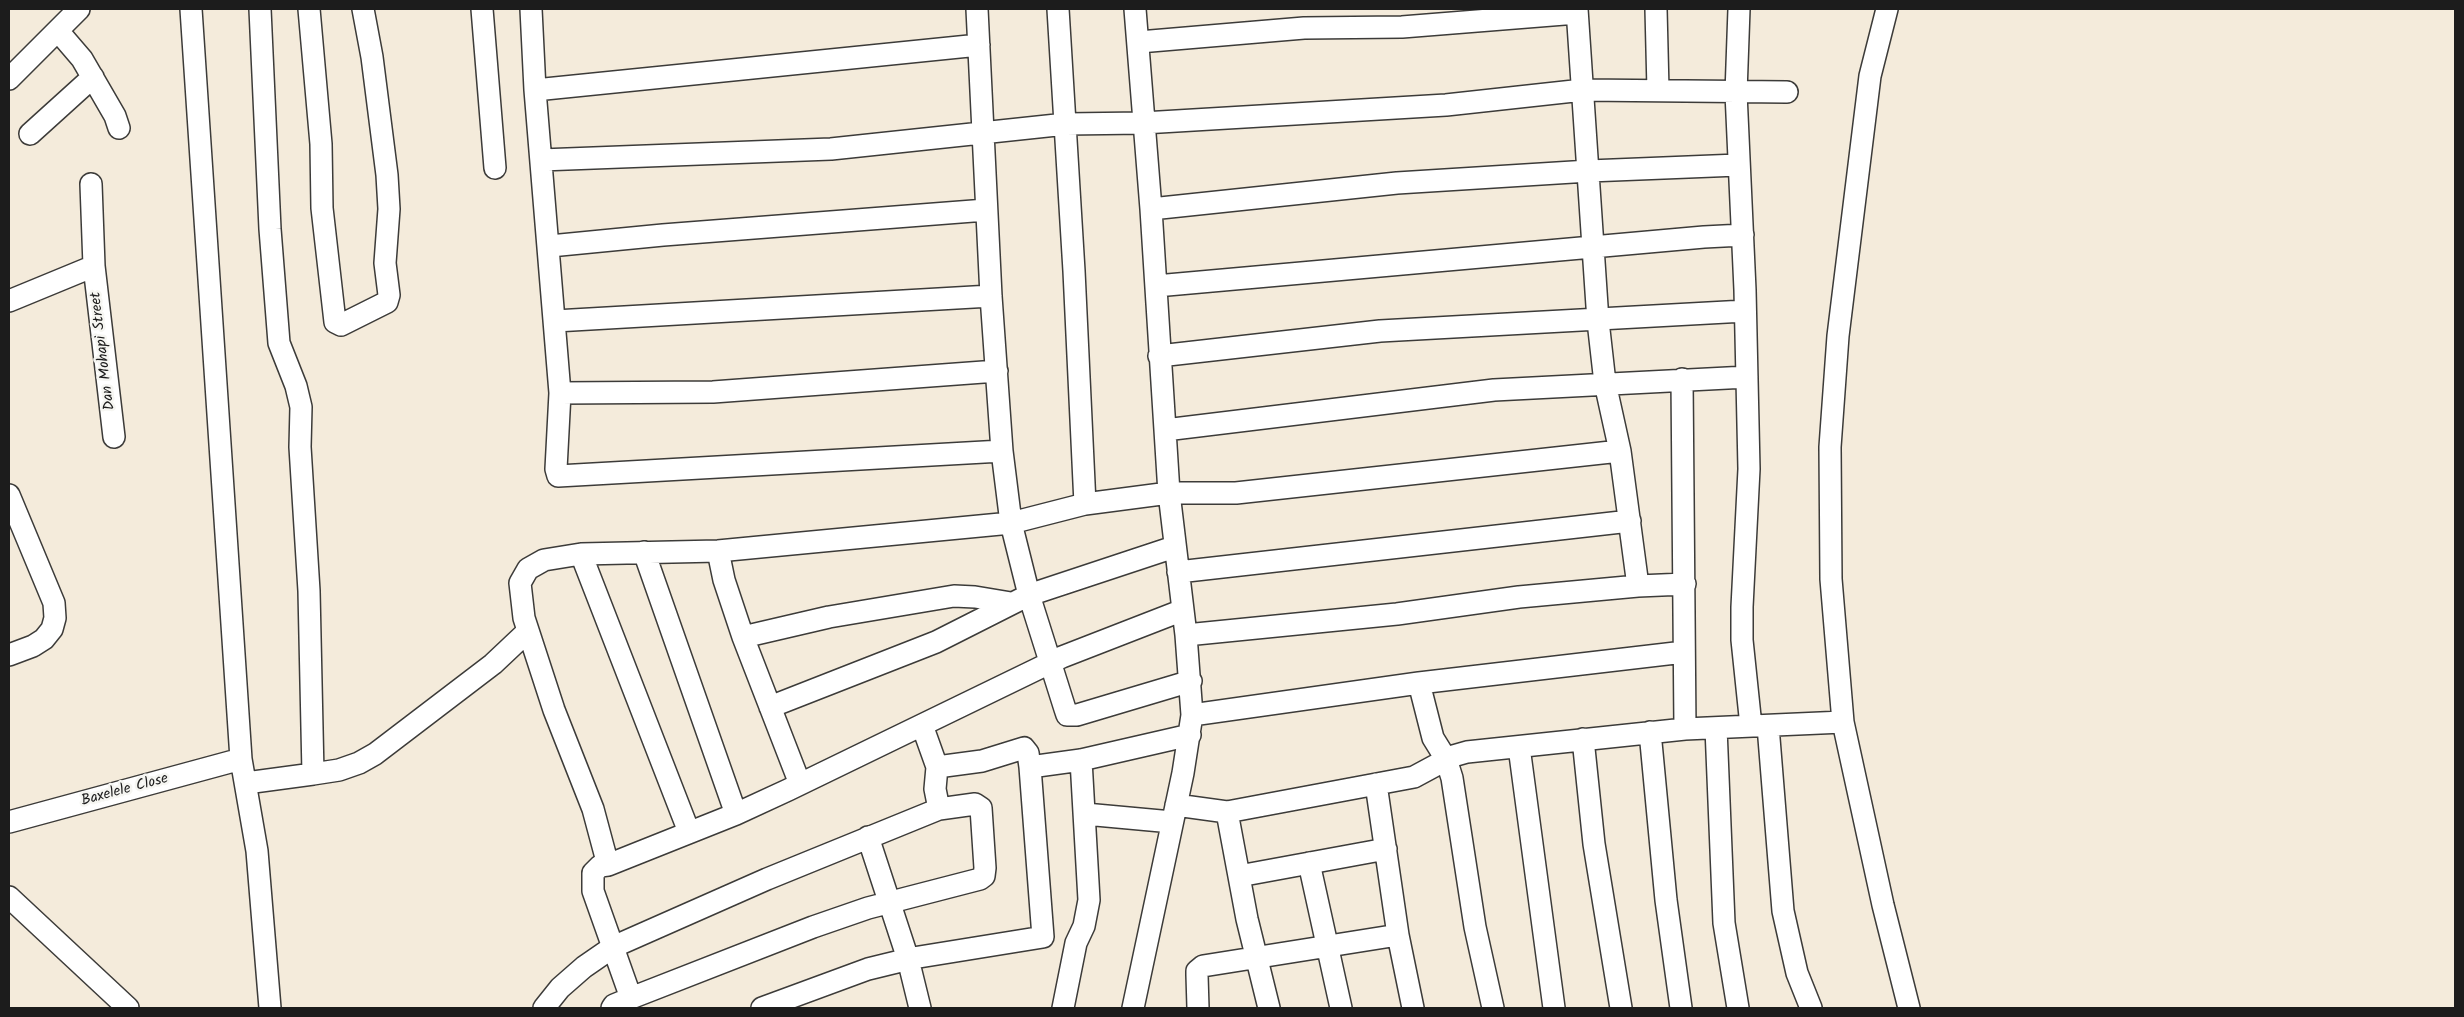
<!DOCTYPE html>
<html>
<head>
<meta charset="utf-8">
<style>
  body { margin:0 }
  #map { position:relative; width:2464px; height:1017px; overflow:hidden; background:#f4ebdb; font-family:Kalam,sans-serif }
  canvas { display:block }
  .frame { position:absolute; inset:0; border:10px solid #1c1c1c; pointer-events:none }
</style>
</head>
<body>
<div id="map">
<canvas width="2464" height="1017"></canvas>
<div class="frame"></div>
</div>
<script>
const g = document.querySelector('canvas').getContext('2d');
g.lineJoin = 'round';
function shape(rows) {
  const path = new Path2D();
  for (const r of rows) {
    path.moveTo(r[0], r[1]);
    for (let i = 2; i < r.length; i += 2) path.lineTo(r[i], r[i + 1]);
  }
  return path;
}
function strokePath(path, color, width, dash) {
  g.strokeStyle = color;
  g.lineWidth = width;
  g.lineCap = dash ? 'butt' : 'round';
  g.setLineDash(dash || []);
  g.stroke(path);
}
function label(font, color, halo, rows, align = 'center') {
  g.font = font + ' Kalam,sans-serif';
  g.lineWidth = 5;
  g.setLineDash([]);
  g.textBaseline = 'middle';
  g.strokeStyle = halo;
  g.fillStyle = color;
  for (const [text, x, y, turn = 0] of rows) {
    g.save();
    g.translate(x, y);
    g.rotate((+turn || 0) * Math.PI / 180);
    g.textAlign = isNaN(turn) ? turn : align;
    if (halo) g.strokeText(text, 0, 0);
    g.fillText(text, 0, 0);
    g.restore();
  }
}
const minor = shape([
  [191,9,241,759,257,851,270,1008],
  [309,9,321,144,322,208,335,322,341,325,387,302,389,295,385,263,389,209,387,175,372,57,363,9],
  [482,9,495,168],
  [531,9,535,90,560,393,556,469,558,476,1002,451],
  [977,9,991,296,1002,451,1011,523,1029,595,1065,709,1067,715,1077,715,1191,681],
  [1058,9,1074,271,1085,504],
  [1656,9,1658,90],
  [1739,9,1736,93,1745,290,1749,469,1742,607,1742,640,1751,726],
  [1887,9,1870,76,1838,336,1830,447,1831,579,1843,722,1883,905,1909,1008],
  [58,31,82,59,115,116,119,128],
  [1139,42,1304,28,1402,27,1577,13],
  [9,79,79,9],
  [535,90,979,45],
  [30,134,93,77],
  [541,160,831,149,1066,124,1143,123,1446,105,1583,90,1787,92],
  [91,184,94,266,114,437],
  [1151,209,1397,183,1589,171,1738,165],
  [550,246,663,235,986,210],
  [1156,286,1704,237,1743,235],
  [9,301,94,266],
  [555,321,991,296],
  [1159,356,1380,331,1745,311],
  [1682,379,1685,729],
  [560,393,713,392,997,371],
  [1165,430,1494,390,1747,377],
  [9,495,54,603,55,618,52,629,44,639,33,646,9,655],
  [718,551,724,580,743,637,800,784],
  [644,552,736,814],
  [581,554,689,832],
  [1178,572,1630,521],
  [1638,586,1685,584],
  [1183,610,1062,657,788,790,736,814,608,865,593,809,554,710,524,618,520,583,528,569,544,560,581,554,718,551,1011,523,1085,504,1169,493,1236,493,1620,451],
  [1186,635,1397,614,1519,597,1638,586,1620,451,1605,383,1598,321,1577,9],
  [743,637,829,617,954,596,975,597,1011,603],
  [1419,683,1433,738,1446,759,1452,778,1475,927,1493,1008],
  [770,707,936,642,1029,595,1174,547],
  [1192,715,1419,683,1684,652],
  [922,725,937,767,982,761,1024,748,1028,753,1030,767,1081,760,1190,735],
  [1768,726,1783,911,1797,973,1811,1008],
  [1716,728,1724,923,1738,1008],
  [1650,732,1666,900,1681,1008],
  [1583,739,1594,844,1621,1008],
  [1519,747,1554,1008],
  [313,774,339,770,359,763,375,754,493,664,528,631],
  [246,783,313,774,309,591,300,447,301,407,296,386,279,343,270,229,260,9],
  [1376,784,1398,935,1413,1008],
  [1176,805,1227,812,1414,777,1453,756,1467,752,1685,729,1843,722],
  [1227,812,1247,919,1269,1008],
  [1085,814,1172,822],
  [9,822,241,759],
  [868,837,908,959,920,1008],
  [1309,863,1341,1008],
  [608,865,600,866,593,873,593,891,631,998],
  [1239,876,1386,849],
  [9,897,128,1008],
  [544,1008,560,988,584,967,613,947,767,879,939,809,935,789,937,767],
  [612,1008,614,1005,631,998,813,927,868,908,980,879,984,876,985,868,981,808,975,804,939,809],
  [762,1008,868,969,913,958,1043,937,1030,767],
  [1063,1008,1076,943,1084,926,1089,900,1081,760],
  [1133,1008,1183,773,1192,715,1186,635,1169,493,1151,209,1135,9],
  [1198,1008,1197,975,1197,971,1203,966,1398,935]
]);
const streetNames = [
  ["Dan Mohapi Street",104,351,-97],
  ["Baxelele Close",125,791,-15]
];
strokePath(minor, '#3c3b39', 24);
strokePath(minor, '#fff', 21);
label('15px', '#1c1c1c', '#f6f6f2', streetNames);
</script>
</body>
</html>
